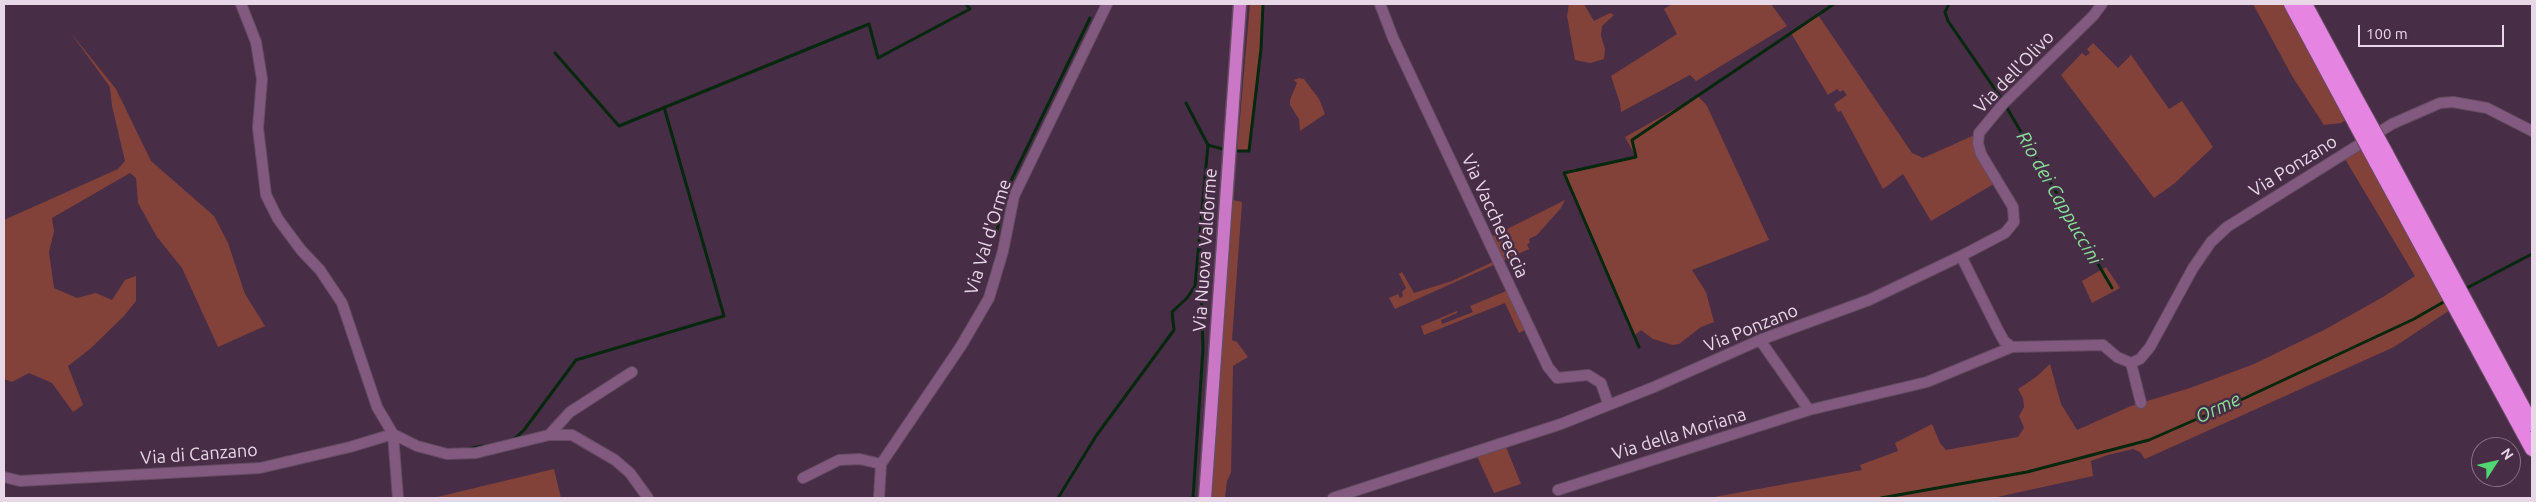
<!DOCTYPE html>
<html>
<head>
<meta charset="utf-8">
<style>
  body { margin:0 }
  #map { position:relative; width:2536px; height:502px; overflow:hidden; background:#482d46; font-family:Ubuntu,sans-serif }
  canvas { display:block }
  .frame { position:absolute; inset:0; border:5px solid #e8d7e6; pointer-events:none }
  .north { position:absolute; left:2471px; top:437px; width:50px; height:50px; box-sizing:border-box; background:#482d46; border:1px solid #887186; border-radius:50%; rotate:55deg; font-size:14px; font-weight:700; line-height:20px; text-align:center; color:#e8d7e6 }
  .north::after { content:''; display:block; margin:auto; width:18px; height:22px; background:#52d673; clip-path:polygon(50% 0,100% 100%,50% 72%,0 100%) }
  .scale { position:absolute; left:2358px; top:25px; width:146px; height:22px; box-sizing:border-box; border:2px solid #e8d7e6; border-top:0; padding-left:6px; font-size:15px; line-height:18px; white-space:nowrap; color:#e8d7e6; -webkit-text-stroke:4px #482d46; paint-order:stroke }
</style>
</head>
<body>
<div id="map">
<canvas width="2536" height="502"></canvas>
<div class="frame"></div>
<div class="north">N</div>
<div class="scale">100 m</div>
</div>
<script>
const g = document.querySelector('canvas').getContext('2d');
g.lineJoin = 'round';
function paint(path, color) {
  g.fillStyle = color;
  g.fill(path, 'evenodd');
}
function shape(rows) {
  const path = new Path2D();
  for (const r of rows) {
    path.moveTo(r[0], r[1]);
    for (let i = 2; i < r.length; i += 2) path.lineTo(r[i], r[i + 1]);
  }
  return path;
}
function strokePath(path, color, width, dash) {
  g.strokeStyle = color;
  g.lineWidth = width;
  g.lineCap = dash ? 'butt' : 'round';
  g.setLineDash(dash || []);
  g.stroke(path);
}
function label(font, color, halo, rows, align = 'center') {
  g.font = font + ' Ubuntu,sans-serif';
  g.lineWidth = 5;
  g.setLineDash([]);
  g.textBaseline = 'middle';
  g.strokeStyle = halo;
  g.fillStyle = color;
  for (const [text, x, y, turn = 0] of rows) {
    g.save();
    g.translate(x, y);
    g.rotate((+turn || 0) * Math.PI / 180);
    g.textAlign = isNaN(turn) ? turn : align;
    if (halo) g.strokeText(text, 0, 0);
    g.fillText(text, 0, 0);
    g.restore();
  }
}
const green = shape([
  [1250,4,1263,4,1261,49,1249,151,1237,152],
  [1569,4,1584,4,1594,21,1610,13,1614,15,1602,26,1601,36,1605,49,1604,59,1590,63,1575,60,1567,16],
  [1672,4,1771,4,1787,26,1696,81,1690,75,1621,112,1620,103,1611,76,1677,34,1664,9],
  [2253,4,2283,4,2346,120,2341,123,2324,125,2292,76],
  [1818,15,1912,153,1923,158,1979,133,1978,143,1997,182,1931,221,1903,174,1883,189,1841,111,1838,112,1834,104,1847,95,1843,90,1840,92,1837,89,1828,95,1791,33],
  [70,32,116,89,151,161,214,216,228,243,245,294,265,326,218,347,182,268,157,237,138,203,136,178,130,173,52,218,54,231,49,252,54,288,77,298,96,293,112,300,125,280,136,276,136,301,124,316,90,349,68,366,83,405,73,412,52,383,29,373,12,382,4,379,4,220,118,169,125,161,112,106,110,87],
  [2093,43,2118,68,2131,55,2169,109,2182,101,2213,147,2175,183,2154,198,2061,75,2082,53,2086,56,2090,53,2087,49],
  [1299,78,1304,79,1319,99,1325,114,1300,131,1299,119,1290,105,1290,100,1297,83,1294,80],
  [1698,96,1707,106,1769,240,1692,270,1706,292,1714,322,1701,327,1679,344,1673,345,1653,339,1641,330,1635,335,1564,173,1636,157,1625,137],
  [2359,144,2450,310,2394,347,2145,459,2140,452,2133,449,2108,455,2091,461,2093,476,1993,498,1709,498,1862,470,1860,465,1898,451,1895,443,1932,424,1940,443,1946,450,2018,437,2024,428,2019,416,2024,407,2023,398,2018,389,2036,377,2050,364,2061,404,2077,430,2131,406,2190,388,2254,364,2324,330,2383,297,2415,276,2342,154],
  [1233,200,1242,202,1232,340,1237,342,1248,357,1233,366,1231,473,1227,481,1225,498,1211,498],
  [1565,200,1561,208,1537,235,1529,239,1530,243,1527,244,1529,249,1395,309,1389,298,1398,294,1400,298,1403,296,1402,292,1406,288,1399,274,1402,272,1414,293,1452,281,1497,260,1487,239],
  [2106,267,2120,288,2092,303,2082,281],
  [1511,289,1529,328,1519,333,1505,303,1424,335,1421,326,1457,311,1457,313,1441,320,1442,324,1473,312,1470,306],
  [1504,442,1521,484,1494,493,1475,452],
  [554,469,561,498,433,498]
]);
const stream = shape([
  [1949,4,1945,12,1948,21,2001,98],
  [555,53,619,126,869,24,878,58,970,9,966,4],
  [2007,108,2112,288],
  [1208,145,1226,150],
  [1232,151,1249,151,1261,49,1263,4],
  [1006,191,1090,18],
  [996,235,1003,204],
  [2463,290,2532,254],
  [1639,347,1564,173,1636,157,1632,140,1834,4],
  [513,440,524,430,576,360,724,316,664,107],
  [467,449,483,446],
  [1058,498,1096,436,1174,330,1172,312,1187,298,1195,286,1208,145,1186,103],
  [1193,498,1203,349,1200,250],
  [1881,498,2027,472,2149,440,2245,398,2414,319,2447,300]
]);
const minor = shape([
  [241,4,256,42,262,79,258,128,266,195,278,219,301,250,320,270,342,303,377,407,393,434,417,446,447,454,476,453,549,435,572,435,615,460,630,473,648,498],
  [1380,4,1393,38,1548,367,1557,378,1588,375,1601,383,1608,403],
  [1961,256,2005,233,2014,222,2013,207,1981,154,1978,143,1979,133,2004,103,2093,16,2102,4],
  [1760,340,1809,410],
  [2141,403,2131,363,2140,359,2150,347,2193,268,2211,242,2227,227,2392,124,2440,103,2453,102,2487,108,2532,131],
  [393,434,398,498],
  [549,435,570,412,632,372],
  [4,477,20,481,260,468,350,447,393,434],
  [803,478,839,460,860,459,881,464],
  [1558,490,1809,410,1927,382,2012,347],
  [879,498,881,464,961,346,989,298,1003,251,1014,196,1107,4],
  [1333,498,1561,424,1654,387,1760,340,1869,300,1961,256,1999,332,2004,341,2012,347,2103,345,2117,357,2131,363]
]);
const major = shape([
  [1205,498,1240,4]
]);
const highway = shape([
  [2291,4,2348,110],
  [2305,4,2359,104],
  [2386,153,2532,424],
  [2376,162,2532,449]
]);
const highwayBridge = shape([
  [2359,104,2386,153],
  [2348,110,2376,162]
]);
const streetNames = [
  ["Via dell'Olivo",2014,72,-46],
  ["Via Ponzano",2293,166,-32],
  ["Via Vacchereccia",1495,216,65],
  ["Via Val d'Orme",988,237,-73],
  ["Via Nuova Valdorme",1205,250,-86],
  ["Via Ponzano",1751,328,-22],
  ["Via della Moriana",1679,434,-17],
  ["Via di Canzano",199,454,-4]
];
const waterNames = [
  ["Rio dei Cappuccini",2059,198,60],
  ["Orme",2218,408,-25]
];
paint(green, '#834239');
strokePath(stream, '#03280d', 3);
strokePath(minor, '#654c63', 12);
strokePath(major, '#654c63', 15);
strokePath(highway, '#654c63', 16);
strokePath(minor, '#825a80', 10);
strokePath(major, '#ca78c6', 12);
strokePath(highway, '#e684e1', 14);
strokePath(highwayBridge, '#654c63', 16, []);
strokePath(highwayBridge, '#e684e1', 14);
label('18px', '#e8d7e6', '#482d46', streetNames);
label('italic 19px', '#86e297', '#482d46', waterNames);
</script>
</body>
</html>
